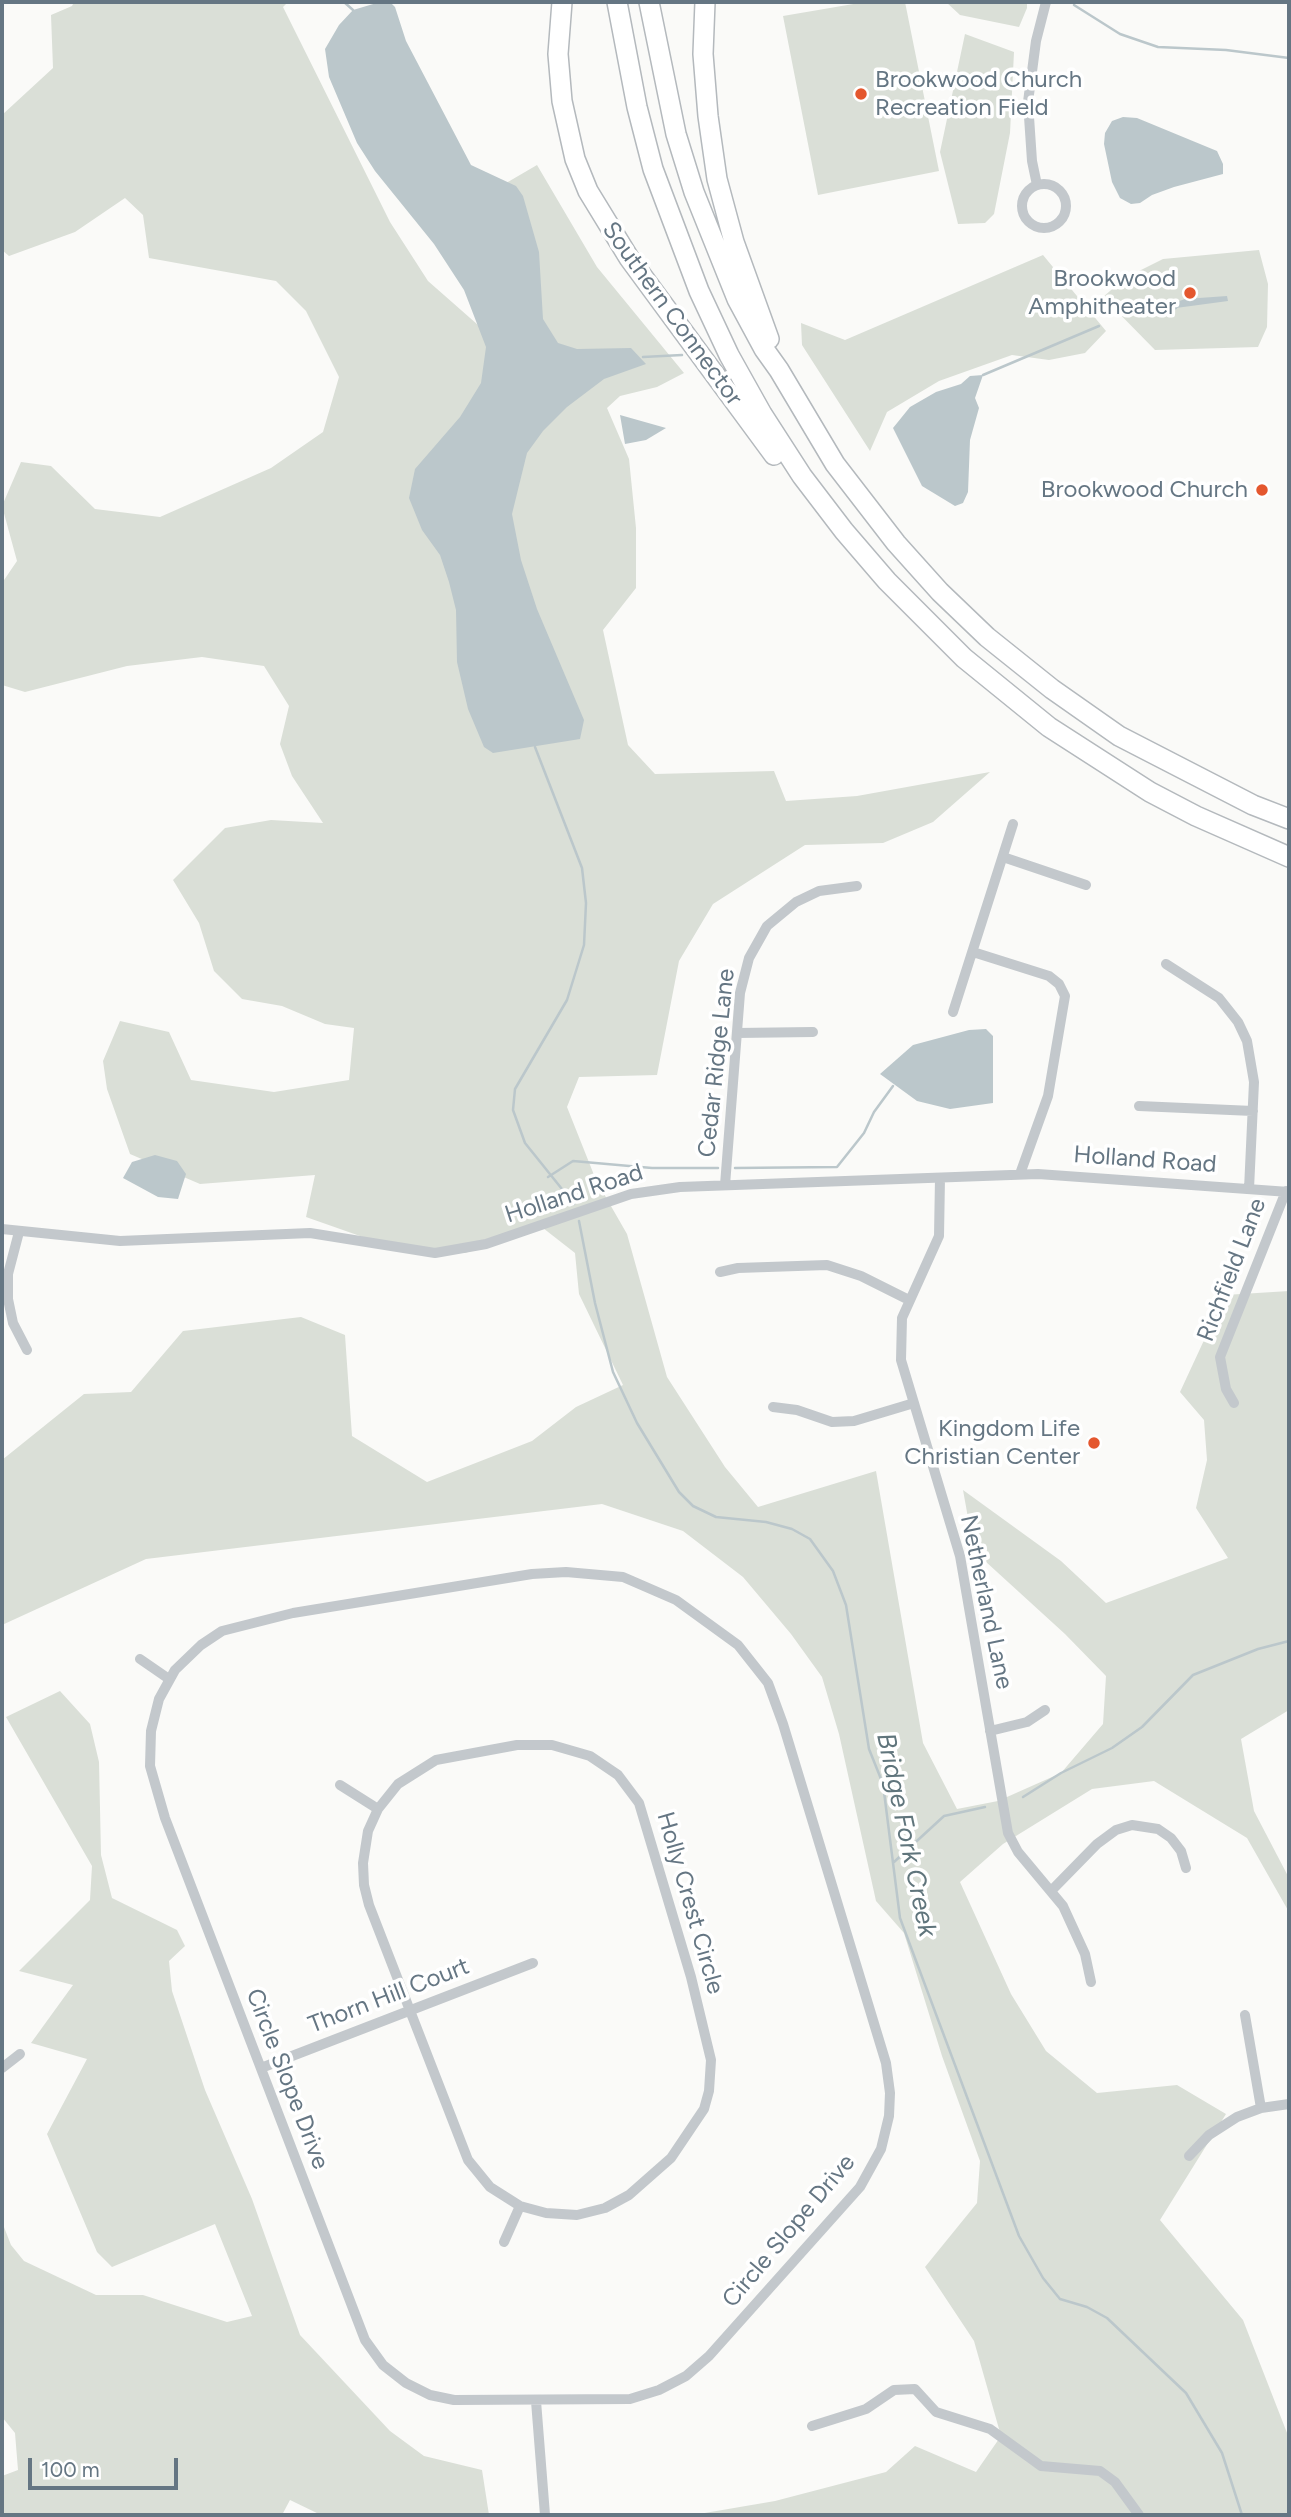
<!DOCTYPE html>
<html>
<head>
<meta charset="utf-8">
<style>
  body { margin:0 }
  #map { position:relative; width:1291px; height:2517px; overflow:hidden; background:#fafaf8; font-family:Figtree,sans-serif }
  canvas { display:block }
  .frame { position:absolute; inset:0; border:4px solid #657683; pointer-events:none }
  .scale { position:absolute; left:28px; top:2458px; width:150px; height:32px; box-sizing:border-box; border:4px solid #657683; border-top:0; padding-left:9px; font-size:21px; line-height:24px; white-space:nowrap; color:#657683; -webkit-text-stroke:5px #fff; paint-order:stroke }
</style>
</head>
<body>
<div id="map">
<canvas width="1291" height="2517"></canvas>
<div class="frame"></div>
<div class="scale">100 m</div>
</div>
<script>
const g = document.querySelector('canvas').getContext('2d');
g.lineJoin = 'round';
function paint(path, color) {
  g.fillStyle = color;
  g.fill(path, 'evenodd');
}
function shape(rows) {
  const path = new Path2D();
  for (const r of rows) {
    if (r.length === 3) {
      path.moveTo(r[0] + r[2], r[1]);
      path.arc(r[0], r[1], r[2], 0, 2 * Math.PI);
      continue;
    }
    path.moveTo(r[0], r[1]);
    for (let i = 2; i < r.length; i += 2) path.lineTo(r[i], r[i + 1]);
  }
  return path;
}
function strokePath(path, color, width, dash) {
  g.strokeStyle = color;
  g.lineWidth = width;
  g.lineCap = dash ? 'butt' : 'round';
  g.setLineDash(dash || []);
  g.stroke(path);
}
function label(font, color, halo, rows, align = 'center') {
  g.font = font + ' Figtree,sans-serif';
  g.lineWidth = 7;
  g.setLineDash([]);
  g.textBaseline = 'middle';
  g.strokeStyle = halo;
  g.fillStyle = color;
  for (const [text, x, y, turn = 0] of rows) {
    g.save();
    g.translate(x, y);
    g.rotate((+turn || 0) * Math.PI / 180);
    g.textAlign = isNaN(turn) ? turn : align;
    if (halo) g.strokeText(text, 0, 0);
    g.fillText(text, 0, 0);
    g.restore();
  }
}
const green = shape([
  [74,2,288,2,283,7,390,222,428,281,486,332,489,193,537,165,597,267,684,373,657,387,620,396,607,408,629,459,636,528,636,588,603,630,628,745,655,774,774,771,786,801,857,796,990,772,933,822,883,843,805,845,713,904,679,961,657,1075,579,1077,567,1107,596,1180,627,1234,667,1377,725,1467,758,1507,876,1471,923,1743,957,1809,998,1801,1061,1773,1103,1724,1106,1676,1065,1634,974,1551,963,1490,1061,1561,1106,1603,1228,1558,1196,1508,1207,1460,1204,1420,1180,1392,1225,1295,1289,1291,1289,1710,1241,1739,1254,1811,1289,1878,1289,1912,1247,1838,1154,1781,1092,1789,1003,1844,960,1882,1011,1994,1046,2051,1097,2093,1177,2085,1226,2114,1160,2220,1243,2320,1289,2438,1289,2515,693,2515,775,2501,886,2472,915,2446,976,2472,1001,2436,974,2341,925,2267,977,2203,980,2161,942,2056,904,1933,876,1901,839,1734,822,1677,791,1634,743,1577,683,1531,602,1504,146,1559,2,1625,2,1460,84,1394,131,1392,183,1331,301,1317,345,1335,352,1436,427,1482,532,1441,576,1407,623,1385,579,1294,575,1253,543,1228,465,1253,377,1242,306,1217,315,1175,200,1184,130,1154,107,1089,103,1061,120,1021,169,1032,191,1080,274,1092,349,1080,354,1028,325,1024,282,1006,242,999,214,971,199,923,173,880,225,828,271,820,323,823,292,776,280,744,289,706,264,666,202,657,127,666,25,692,2,685,2,583,17,561,2,506,21,462,51,466,95,509,160,517,271,468,323,432,339,377,306,311,276,281,149,258,143,215,125,198,75,232,9,256,2,250,2,115,53,68,51,15,72,6],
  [865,2,905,2,939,171,818,195,783,16],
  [946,2,1027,2,1027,8,1019,27,960,15],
  [965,34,1014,52,1010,133,994,214,985,223,958,224,940,152],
  [1259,250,1268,284,1267,327,1258,347,1155,350,1103,297,1125,278,1163,259],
  [1043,255,1106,331,1085,353,1049,360,1012,355,939,381,887,412,870,451,802,345,801,323,845,340],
  [60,1691,90,1724,99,1762,101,1855,112,1898,177,1930,185,1946,169,1961,172,1991,205,2090,252,2199,300,2335,390,2431,424,2456,482,2470,489,2515,321,2515,290,2500,282,2515,2,2515,2,2476,18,2470,15,2433,2,2417,2,2222,11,2245,24,2261,96,2295,143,2295,227,2322,252,2316,215,2224,112,2267,97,2252,47,2134,87,2059,31,2043,73,1985,19,1971,90,1900,92,1866,6,1717]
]);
const water = shape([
  [380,2,390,2,395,7,406,41,471,165,516,186,523,196,539,252,543,319,558,343,577,349,631,348,646,364,604,379,567,407,543,431,527,453,512,514,521,560,537,609,584,720,580,739,493,753,484,747,468,709,457,662,456,610,449,582,440,555,422,530,409,498,415,469,460,417,481,383,486,347,464,290,434,244,375,171,357,143,329,77,325,49,339,25,353,10],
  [1123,117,1137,118,1217,151,1223,164,1223,174,1174,187,1152,195,1140,203,1131,204,1120,198,1112,182,1104,144,1105,133,1112,121],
  [1227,296,1228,301,1176,308,1174,303,1185,299],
  [983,375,975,398,979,408,970,440,968,492,963,503,955,506,922,486,893,428,910,407,936,392,961,384,970,376],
  [620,415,666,428,646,440,625,444],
  [986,1029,993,1036,993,1103,950,1109,917,1101,880,1074,913,1045,969,1030],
  [155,1155,177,1161,186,1174,178,1199,158,1197,123,1178,132,1162]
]);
const stream = shape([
  [344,2,353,10],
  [1074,5,1120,34,1158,47,1226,50,1289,58],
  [1134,314,1176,308],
  [643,357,682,355],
  [983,375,1099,326],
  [535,747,582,868,586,903,584,945,567,1000,515,1089,513,1110,525,1143,574,1204],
  [735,1168,837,1167,864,1133,874,1112,893,1086],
  [548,1177,573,1161,652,1168,718,1168],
  [579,1221,595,1303,613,1372,637,1423,679,1492,693,1506,716,1517,766,1522,792,1529,810,1539,833,1571,846,1605,869,1749,883,1784,900,1918,1019,2236,1043,2278,1060,2299,1087,2307,1107,2318,1186,2393,1222,2453,1242,2515],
  [1023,1797,1061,1773,1112,1748,1142,1727,1193,1675,1258,1649,1289,1641],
  [894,1862,944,1816,985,1807]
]);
const street = shape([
  [1044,206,22],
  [1037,185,1032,161,1028,102,1036,41,1046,2],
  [1003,857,1086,885],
  [973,952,1049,976,1059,984,1065,996,1048,1096,1020,1174],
  [1166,964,1219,998,1238,1022,1247,1041,1254,1082,1249,1189],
  [953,1012,1013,824],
  [737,1033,813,1032],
  [1139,1106,1253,1111],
  [940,1178,939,1236,902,1318,901,1360,960,1556,1008,1833,1018,1852,1063,1906,1085,1954,1091,1982],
  [725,1185,740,993,749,958,767,926,796,902,819,891,857,886],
  [2,1229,120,1241,310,1233,435,1253,486,1244,631,1194,680,1187,1038,1174,1289,1192],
  [19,1232,8,1274,8,1299,13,1323,27,1350],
  [720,1272,738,1268,827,1265,861,1276,909,1300],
  [1234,1403,1226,1389,1220,1357,1286,1191],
  [773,1407,797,1410,832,1422,854,1421,914,1403],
  [566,1572,623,1577,676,1600,738,1645,768,1683,783,1724,886,2063,890,2093,889,2116,881,2149,860,2187,709,2356,686,2376,659,2390,630,2399,454,2400,430,2395,406,2383,383,2365,365,2340,165,1818,150,1766,151,1731,159,1699,175,1670,201,1645,222,1631,293,1613,532,1574,566,1572],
  [140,1659,169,1679],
  [990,1731,1027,1722,1045,1710],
  [517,1745,552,1745,590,1756,618,1775,639,1803,691,1977,711,2060,709,2091,704,2109,671,2158,629,2195,605,2208,577,2215,546,2213,520,2206,490,2187,468,2160,369,1905,364,1885,363,1863,368,1831,378,1809,398,1784,436,1760,517,1745],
  [340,1785,378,1809],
  [1052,1890,1097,1844,1116,1830,1132,1825,1158,1829,1171,1838,1181,1851,1186,1868],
  [1245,2015,1261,2108],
  [2,2068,20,2054],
  [261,2068,533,1963],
  [1189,2156,1209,2135,1237,2117,1261,2108,1289,2104],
  [504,2242,520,2206],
  [536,2401,545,2515],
  [812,2426,866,2409,894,2390,915,2389,936,2412,990,2429,1041,2466,1100,2471,1115,2482,1139,2515]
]);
const highway = shape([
  [562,2,558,54,562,101,575,159,588,191,629,258,774,455],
  [617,2,637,107,653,169,699,291,729,355,762,414,802,476,844,531,887,581,964,658,1049,727,1150,792,1196,816,1289,857],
  [649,2,676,134,694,192,737,299,764,349,779,370,835,464,896,543,940,592,987,637,1052,689,1119,736,1253,805,1289,819],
  [705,2,703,54,708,116,717,179,734,242,769,339]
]);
const markers = [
  [861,94,7,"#e4572e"],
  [1190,293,7,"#e4572e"],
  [1262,490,7,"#e4572e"],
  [1094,1443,7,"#e4572e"]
];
const poiNames = [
  ["Brookwood Church",875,80,"left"],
  ["Recreation Field",875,108,"left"],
  ["Brookwood",1176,279],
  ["Amphitheater",1176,307],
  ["Brookwood Church",1248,490],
  ["Kingdom Life",1080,1429],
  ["Christian Center",1080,1457]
];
const streetNames = [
  ["Southern Connector",672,314,54],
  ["Cedar Ridge Lane",717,1063,-84],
  ["Holland Road",1145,1160,4],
  ["Holland Road",574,1194,-18],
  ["Richfield Lane",1232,1270,-69],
  ["Netherland Lane",986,1602,78],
  ["Holly Crest Circle",690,1903,74],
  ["Thorn Hill Court",389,1996,-21],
  ["Circle Slope Drive",287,2079,69],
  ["Circle Slope Drive",789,2231,-50]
];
const waterNames = [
  ["Bridge Fork Creek",906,1835,78]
];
paint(green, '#dadfd7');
paint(water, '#bbc7cb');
strokePath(stream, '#bbc7cb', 2.5);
strokePath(highway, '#b4b9bd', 22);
strokePath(street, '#c3c8cc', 10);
strokePath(highway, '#fff', 19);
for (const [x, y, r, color] of markers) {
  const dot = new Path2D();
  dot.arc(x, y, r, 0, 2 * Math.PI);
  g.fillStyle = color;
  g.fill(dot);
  strokePath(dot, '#fff', 2.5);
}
label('24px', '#657683', '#fff', poiNames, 'right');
label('24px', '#657683', '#fff', streetNames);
label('italic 26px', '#60757c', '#fff', waterNames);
</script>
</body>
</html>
